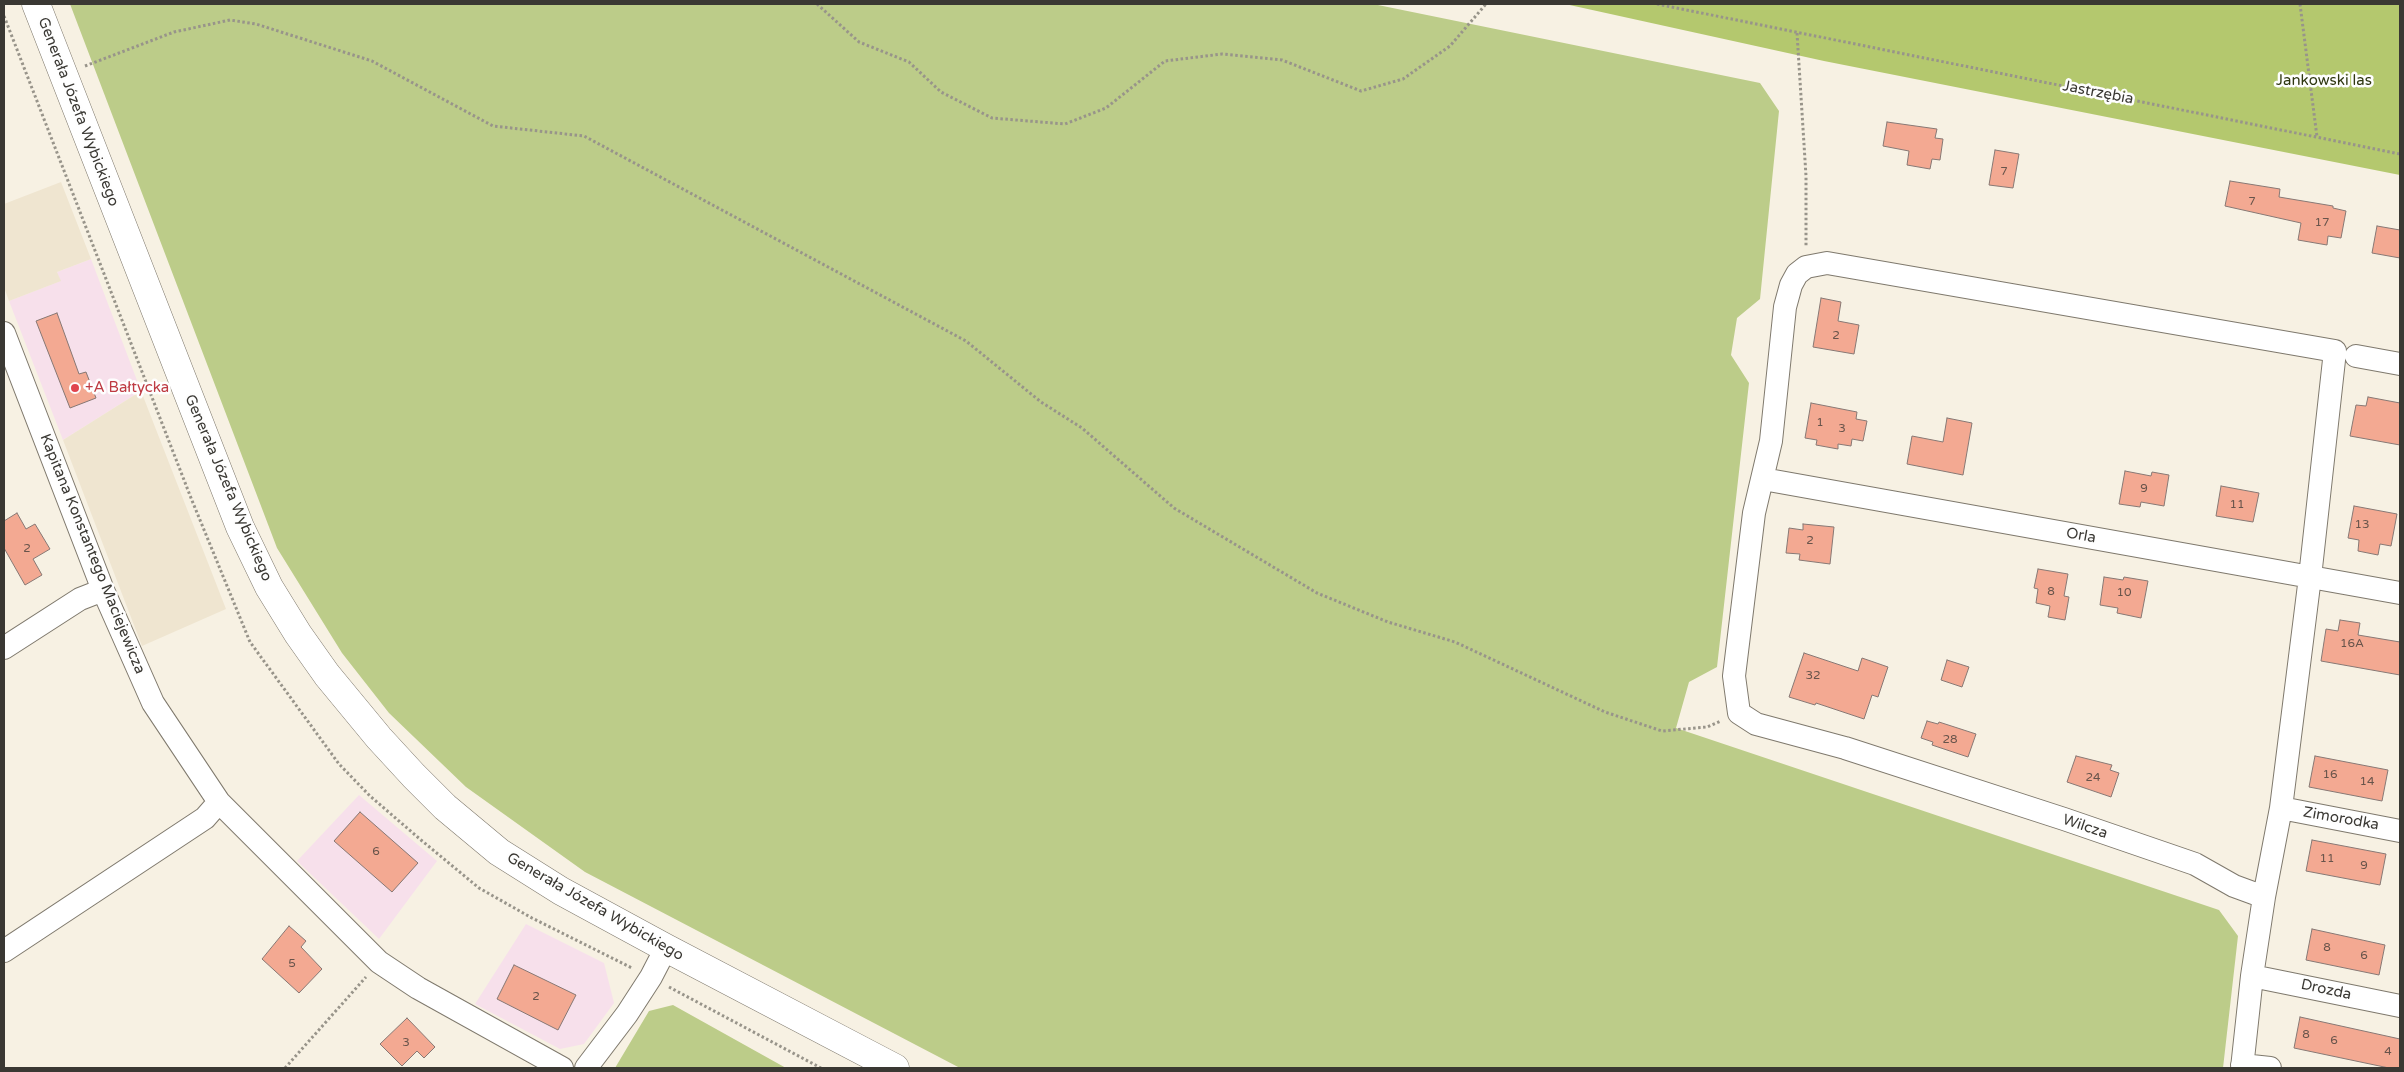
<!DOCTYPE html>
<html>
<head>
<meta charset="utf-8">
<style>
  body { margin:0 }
  #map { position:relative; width:2404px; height:1072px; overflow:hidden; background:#f7f1e3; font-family:"Varela Round",sans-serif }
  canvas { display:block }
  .frame { position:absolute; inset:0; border:5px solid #3a3833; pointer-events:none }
</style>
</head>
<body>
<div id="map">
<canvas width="2404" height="1072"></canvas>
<div class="frame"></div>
</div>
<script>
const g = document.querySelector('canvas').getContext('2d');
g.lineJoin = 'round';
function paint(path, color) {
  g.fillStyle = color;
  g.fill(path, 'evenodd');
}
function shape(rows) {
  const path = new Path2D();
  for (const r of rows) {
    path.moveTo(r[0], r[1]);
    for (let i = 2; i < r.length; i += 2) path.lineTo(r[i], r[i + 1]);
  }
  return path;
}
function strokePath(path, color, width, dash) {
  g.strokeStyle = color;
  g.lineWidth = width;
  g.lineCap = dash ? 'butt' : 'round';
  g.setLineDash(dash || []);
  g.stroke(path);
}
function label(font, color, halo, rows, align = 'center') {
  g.font = font + ' "Varela Round",sans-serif';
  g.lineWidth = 5;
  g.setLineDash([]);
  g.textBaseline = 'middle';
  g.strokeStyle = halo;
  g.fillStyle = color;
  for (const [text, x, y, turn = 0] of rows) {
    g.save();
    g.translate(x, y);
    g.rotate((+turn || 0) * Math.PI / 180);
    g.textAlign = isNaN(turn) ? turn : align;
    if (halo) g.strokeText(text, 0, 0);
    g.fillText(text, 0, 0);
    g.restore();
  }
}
const commercial = shape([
  [91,259,141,391,63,440,9,301,60,281,57,272],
  [359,795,437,861,379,939,297,861],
  [526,924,604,963,614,1003,584,1044,560,1049,475,1004]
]);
const built = shape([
  [61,182,91,259,57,272,61,281,9,301,4,287,4,204],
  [141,391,226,609,142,646,63,440]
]);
const green = shape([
  [70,4,1373,4,1760,83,1779,111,1760,299,1737,318,1731,355,1749,383,1717,667,1689,682,1676,728,2219,910,2238,936,2223,1068,960,1068,585,872,466,787,389,713,342,653,277,548],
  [673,1005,786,1068,615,1068,649,1011]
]);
const forest = shape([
  [1565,4,2400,4,2400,175,1824,61]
]);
const building = shape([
  [1887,122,1937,129,1935,138,1943,139,1940,160,1932,159,1930,169,1907,165,1909,151,1883,146,1887,122],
  [1995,150,2019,154,2013,188,1989,185,1995,150],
  [2230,181,2280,189,2279,197,2333,206,2333,208,2346,211,2341,238,2328,236,2327,245,2298,240,2301,223,2225,206,2230,181],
  [2377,226,2400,230,2400,258,2372,253,2377,226],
  [1821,298,1841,302,1838,321,1859,325,1854,354,1813,347,1821,298],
  [57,313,79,374,86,372,96,398,70,408,36,321,57,313],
  [2368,397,2400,403,2400,445,2350,436,2356,405,2366,406,2368,397],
  [1811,403,1857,412,1856,419,1867,421,1863,441,1852,439,1851,446,1838,444,1838,449,1816,445,1817,440,1805,438,1811,403],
  [1947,418,1972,423,1963,475,1907,464,1912,436,1943,442,1947,418],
  [2125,471,2151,476,2152,472,2169,475,2164,506,2141,502,2140,507,2119,504,2125,471],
  [2221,486,2259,493,2253,522,2216,516,2221,486],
  [2354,506,2397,514,2391,546,2380,544,2378,555,2358,551,2359,540,2348,538,2354,506],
  [17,513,26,529,35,524,50,549,33,559,42,575,25,585,4,548,4,521,17,513],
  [1803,524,1834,527,1830,564,1799,560,1800,554,1786,553,1789,528,1803,530,1803,524],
  [2038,569,2068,574,2064,596,2069,597,2065,620,2048,617,2050,606,2036,603,2038,589,2034,588,2038,569],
  [2104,577,2123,580,2124,577,2148,581,2141,618,2117,613,2118,608,2100,605,2104,577],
  [2340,620,2360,623,2358,635,2400,642,2400,675,2321,661,2326,629,2338,631,2340,620],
  [1804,653,1858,671,1862,658,1888,667,1878,697,1872,695,1864,719,1816,703,1815,705,1789,697,1804,653],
  [1947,660,1969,667,1962,687,1941,680,1947,660],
  [1927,721,1938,724,1939,722,1976,734,1968,757,1932,745,1933,742,1921,738,1927,721],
  [2076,756,2112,765,2110,770,2119,773,2111,797,2067,782,2076,756],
  [2315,756,2388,770,2382,801,2309,787,2315,756],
  [360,812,418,863,392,892,334,841,360,812],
  [2312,840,2386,854,2380,885,2306,871,2312,840],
  [289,926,306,941,301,947,322,969,299,993,262,959,289,926],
  [2312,929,2385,945,2379,975,2306,960,2312,929],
  [514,965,576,995,558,1030,497,999,514,965],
  [2300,1017,2400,1039,2400,1068,2389,1068,2294,1048,2300,1017],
  [407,1018,435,1047,424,1058,417,1051,402,1066,380,1044,407,1018]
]);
const path = shape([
  [817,4,859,42,909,62,941,92,992,118,1065,124,1106,108,1165,61,1222,54,1282,60,1361,91,1403,79,1450,46,1486,4],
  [1657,4,2400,154],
  [2300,4,2317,137],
  [4,16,191,498,250,642,339,764,370,796,421,840,479,888,532,918,632,968],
  [1797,33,1806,176,1806,247],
  [85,66,174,32,230,20,256,24,372,61,493,126,584,136,966,341,1041,402,1082,428,1174,508,1317,593,1388,622,1455,642,1605,712,1662,731,1707,727,1721,721],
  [669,987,821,1068],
  [285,1068,366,977]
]);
const minor = shape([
  [4,333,103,590,153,703,219,802,379,962,418,988,562,1068],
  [2356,356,2400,364],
  [1763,479,2400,593],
  [4,648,80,599,103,590],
  [2281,808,2400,831],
  [4,951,205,818,219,802],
  [2252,976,2400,1006],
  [2242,1065,2270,1068],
  [586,1068,627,1014,651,977,666,948],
  [2242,1068,2252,976,2264,897,2234,886,2195,864,2064,819,1845,748,1756,724,1739,713,1734,676,1754,513,1771,441,1785,307,1791,285,1797,274,1806,267,1827,263,2335,351,2310,577,2281,808,2264,897]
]);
const secondary = shape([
  [36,4,240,527,269,587,298,634,327,675,379,738,414,776,445,807,499,852,561,891,666,948,895,1068]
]);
const markers = [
  [75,388,5,"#e0444e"]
];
const numberNames = [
  ["7",2004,172],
  ["7",2252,202],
  ["17",2322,223],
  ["2",1836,336],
  ["1",1820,423],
  ["3",1842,429],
  ["9",2144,489],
  ["11",2237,505],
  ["13",2362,525],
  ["2",1810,541],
  ["2",27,549],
  ["8",2051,592],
  ["10",2124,593],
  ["16A",2352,644],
  ["32",1813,676],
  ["28",1950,740],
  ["16",2330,775],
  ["24",2093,778],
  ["14",2367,782],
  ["6",376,852],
  ["11",2327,859],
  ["9",2364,866],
  ["8",2327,948],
  ["6",2364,956],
  ["5",292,964],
  ["2",536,997],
  ["8",2306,1035],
  ["6",2334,1041],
  ["3",406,1043],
  ["4",2388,1052]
];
const parkNames = [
  ["Jankowski las",2324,81]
];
const streetNames = [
  ["Jastrzębia",2098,93,11],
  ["Generała Józefa Wybickiego",78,112,69],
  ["Generała Józefa Wybickiego",228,488,67],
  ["Orla",2081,536,10],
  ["Kapitana Konstantego Maciejewicza",92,554,68],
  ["Zimorodka",2341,819,10],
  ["Wilcza",2085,827,19],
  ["Generała Józefa Wybickiego",595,907,30],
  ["Drozda",2326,990,12]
];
const healthNames = [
  ["+A Bałtycka",85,388]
];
paint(commercial, '#f7e0eb');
paint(built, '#efe5d0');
paint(green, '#bccc89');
paint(forest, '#b4c86e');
paint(building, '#f3a992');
strokePath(building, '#877874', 1);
strokePath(minor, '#7f796d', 24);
strokePath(secondary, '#7f796d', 29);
strokePath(path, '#98948a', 3, [2.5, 2.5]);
strokePath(minor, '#fff', 22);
strokePath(secondary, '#fff', 28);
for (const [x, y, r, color] of markers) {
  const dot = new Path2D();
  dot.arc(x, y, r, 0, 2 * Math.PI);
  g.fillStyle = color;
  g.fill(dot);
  strokePath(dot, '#fefefe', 2);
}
label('12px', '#68544b', null, numberNames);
label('15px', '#2f3711', '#fefefe', parkNames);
label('15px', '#3a3833', '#fefefe', streetNames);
label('15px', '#be3a42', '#fefefe', healthNames, 'left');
</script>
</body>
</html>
